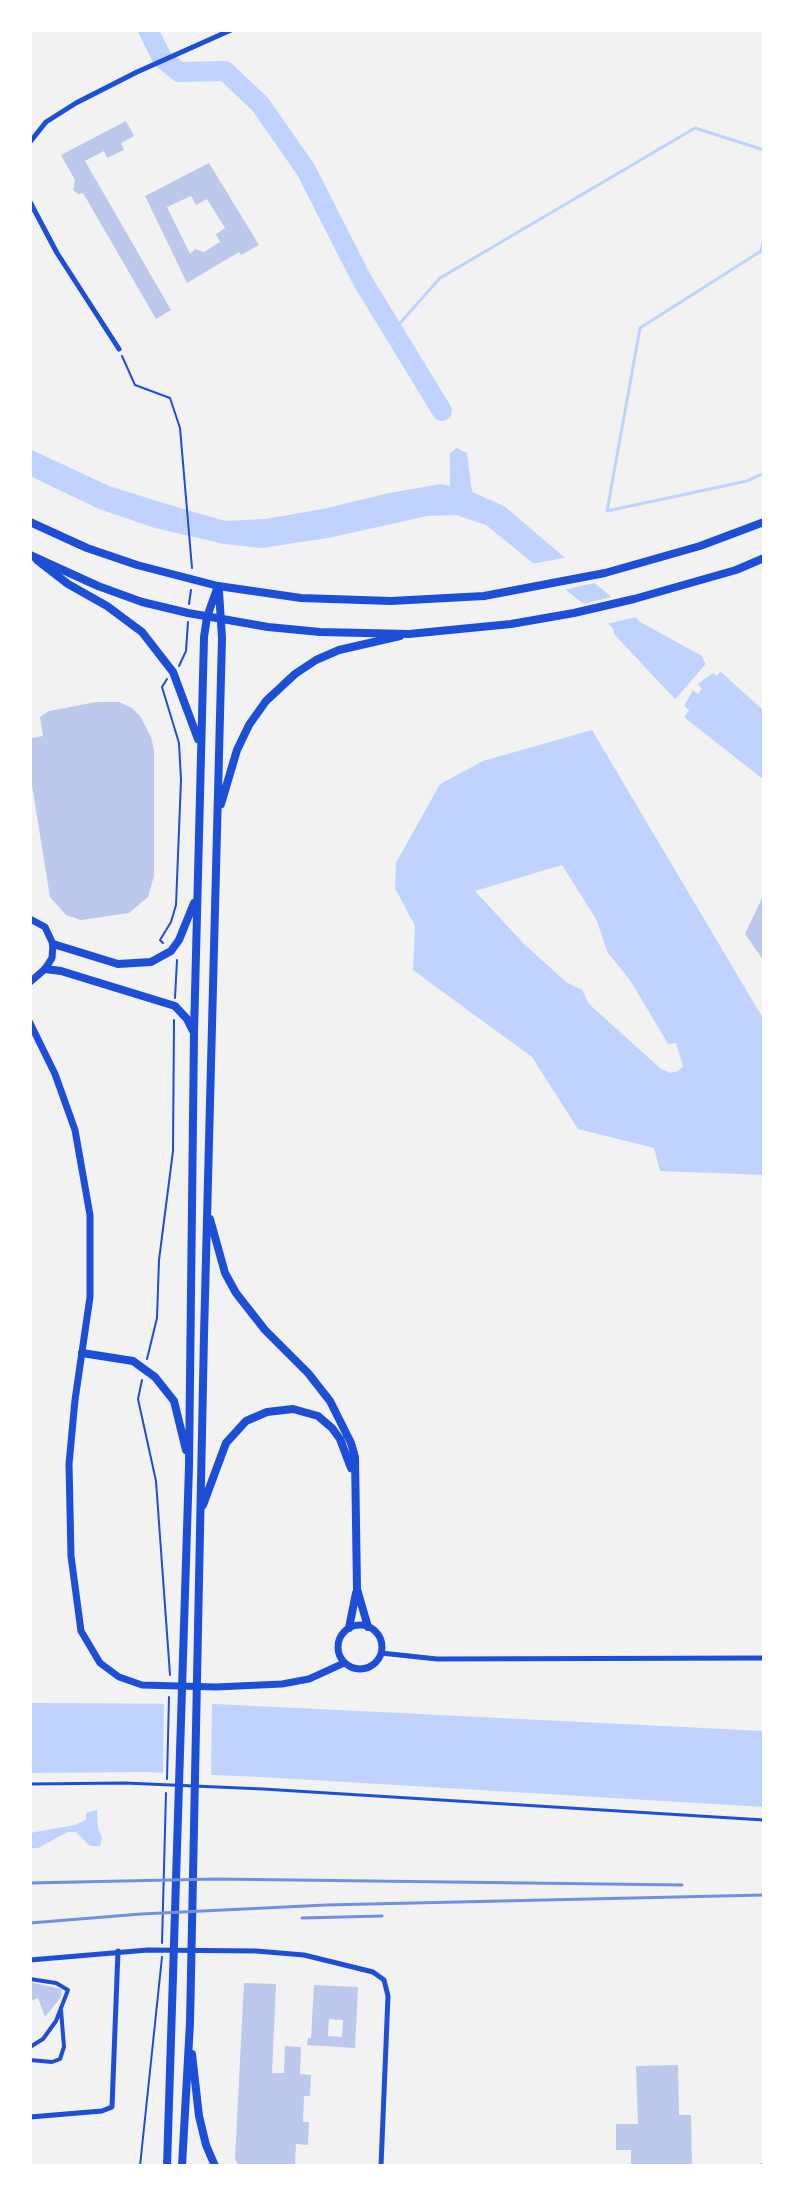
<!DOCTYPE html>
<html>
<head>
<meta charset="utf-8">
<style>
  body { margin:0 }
  #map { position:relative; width:794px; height:2196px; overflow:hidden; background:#f2f2f2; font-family:Commissioner,sans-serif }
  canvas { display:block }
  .frame { position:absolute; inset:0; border:32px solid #fff; pointer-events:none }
</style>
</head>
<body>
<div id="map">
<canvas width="794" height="2196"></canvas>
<div class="frame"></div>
</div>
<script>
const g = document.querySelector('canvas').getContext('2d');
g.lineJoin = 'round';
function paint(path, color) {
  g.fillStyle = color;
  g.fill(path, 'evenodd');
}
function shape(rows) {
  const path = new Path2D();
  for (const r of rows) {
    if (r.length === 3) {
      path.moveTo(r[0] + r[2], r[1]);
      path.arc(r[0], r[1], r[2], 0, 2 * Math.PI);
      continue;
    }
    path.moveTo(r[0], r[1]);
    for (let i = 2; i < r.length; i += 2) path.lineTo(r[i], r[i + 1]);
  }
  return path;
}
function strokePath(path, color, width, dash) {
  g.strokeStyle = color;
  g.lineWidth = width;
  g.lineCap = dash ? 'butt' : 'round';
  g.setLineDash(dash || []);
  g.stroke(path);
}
const water = shape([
  [457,448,467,453,472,492,504,506,642,623,702,656,705,663,717,672,720,671,764,711,764,780,684,717,689,710,673,697,614,634,613,628,486,525,456,515,427,516,328,538,262,548,224,544,155,528,99,509,30,476,30,449,109,486,160,502,225,521,265,519,323,509,389,493,441,484,450,486,450,453],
  [592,730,764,1020,764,1175,660,1171,654,1148,578,1129,532,1057,413,970,415,926,395,888,396,863,440,784,483,761],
  [562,865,596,919,608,953,630,980,668,1044,676,1043,683,1066,678,1071,671,1073,661,1069,589,1004,582,990,566,982,524,944,475,891],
  [30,1703,216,1704,764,1731,764,1807,262,1777,146,1772,30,1773],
  [97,1810,98,1828,102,1838,100,1846,90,1846,76,1832,68,1832,38,1848,30,1848,30,1833,75,1825,86,1820,86,1813]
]);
const pier = shape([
  [569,557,599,582,562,590,531,564],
  [616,596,640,616,602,625,578,605],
  [709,660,723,668,717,676,713,673,698,684,702,689,698,694,693,690,684,706,689,710,681,720,680,716,683,711,673,702],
  [164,1700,212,1700,211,1778,163,1776]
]);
const stream = shape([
  [764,240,761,251,640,328,607,511,747,481,764,473],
  [393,331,440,278,695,128,764,150]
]);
const river = shape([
  [148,30,162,58,179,72,225,71,260,104,306,170,362,280,442,411]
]);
const building = shape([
  [126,121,134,136,121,143,124,150,107,158,104,151,85,161,171,310,156,319,83,193,78,194,73,190,75,180,61,155],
  [209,163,259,245,241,255,239,252,187,283,145,196],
  [191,196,196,205,207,199,225,228,216,234,220,242,204,252,195,249,190,254,167,207],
  [96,702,119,702,132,708,140,716,151,737,154,749,154,876,148,897,129,913,81,920,66,915,50,897,30,773,30,743,32,738,43,736,40,717,49,711],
  [764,894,764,961,745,934],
  [30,1982,61,1989,62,1994,58,2001,45,2017,38,1998,30,2001],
  [244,1983,276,1984,272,2073,284,2073,285,2046,301,2047,300,2074,311,2075,310,2096,304,2096,303,2122,309,2122,308,2145,296,2144,295,2166,239,2166,235,2159],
  [314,1985,358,1987,355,2048,307,2045,308,2038,311,2038],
  [329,2019,343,2020,342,2037,328,2036],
  [678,2065,679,2115,691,2115,692,2166,631,2166,631,2150,616,2150,616,2124,638,2124,636,2066]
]);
const path = shape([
  [122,356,135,385,170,398,180,428,192,568],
  [189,604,191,590],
  [179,666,186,651,188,622],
  [163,943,160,940,171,922,176,905,181,780,179,743,162,687,167,679],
  [175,998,177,960],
  [147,1359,157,1318,159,1260,173,1151,174,1020],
  [142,1380,138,1399,156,1481,170,1675],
  [167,1779,169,1697],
  [162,1943,166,1793],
  [140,2166,162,1957]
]);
const service = shape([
  [30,1784,125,1783,263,1789,764,1820]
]);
const pedestrian = shape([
  [30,1979,56,1983,68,1990,56,2021,43,2039,30,2047],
  [30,2060,52,2062,60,2059,64,2047,61,2010]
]);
const minor = shape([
  [30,142,46,122,76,103,137,72,231,30],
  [30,202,57,253,119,349],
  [381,1653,437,1659,764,1658],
  [30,1960,148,1950,256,1951,304,1955,373,1972,384,1980,388,1996,381,2166],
  [30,2117,102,2111,112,2107,118,1951],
  [762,2166,764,2165]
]);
const tertiary = shape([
  [30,919,45,927,53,944,52,958,45,969,30,982],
  [30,1023,55,1074,75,1130,90,1215,90,1297,75,1400,69,1464,71,1556,81,1631,100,1663,119,1677,142,1685,216,1687,282,1684,309,1679,344,1663],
  [360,1647,22]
]);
const secondary = shape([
  [37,560,68,584,107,606,142,632,173,672,198,739],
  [221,804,237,750,249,725,266,701,295,674,316,660,339,650,400,636],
  [53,944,118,964,151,962,171,951,179,940,194,903],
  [45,969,61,971,175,1006,187,1019,193,1031],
  [210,1219,225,1273,236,1293,265,1330,308,1373,330,1401,351,1443,355,1457,357,1589,368,1627],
  [82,1353,133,1361,155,1377,174,1401,186,1450],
  [203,1505,226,1443,246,1421,267,1412,293,1409,318,1416,332,1428,340,1439,351,1468],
  [349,1628,356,1593],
  [192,2054,199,2116,206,2145,215,2166],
  [167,2166,189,1466,194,1033,204,637,207,617,218,586],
  [182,2166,190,2023,204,1335,222,638,219,591]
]);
const primary = shape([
  [30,522,87,548,137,565,218,586,301,598,391,601,484,596,605,573,700,546,764,522],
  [30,555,98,586,142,602,188,613,268,627,320,632,409,634,511,624,574,613,634,599,736,570,764,558]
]);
const rail = shape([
  [30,1883,216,1879,682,1885],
  [302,1918,382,1916],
  [30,1923,141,1914,326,1905,764,1895]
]);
paint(water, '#bfd3fe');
paint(pier, '#f2f2f2');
strokePath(stream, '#bfd3fe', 3);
strokePath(river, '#bfd3fe', 20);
paint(building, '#bdc9ec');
strokePath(path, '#1d4ed8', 2);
strokePath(service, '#1d4ed8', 3);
strokePath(pedestrian, '#1d4ed8', 4);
strokePath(minor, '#1d4ed8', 5);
strokePath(tertiary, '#1d4ed8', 7);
strokePath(secondary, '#1d4ed8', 8);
strokePath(primary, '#1d4ed8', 8);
strokePath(rail, '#7290e2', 3);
</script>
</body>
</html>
